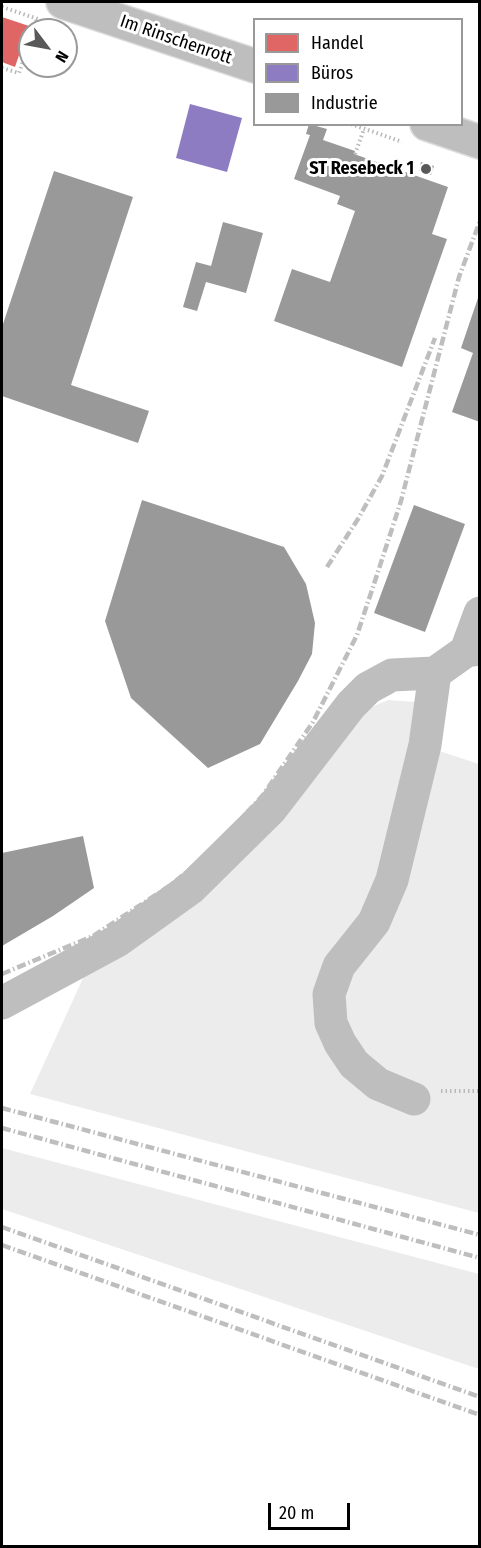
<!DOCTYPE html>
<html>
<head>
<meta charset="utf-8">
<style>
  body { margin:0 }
  #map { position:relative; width:481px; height:1548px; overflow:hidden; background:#fff; font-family:"Fira Sans Condensed",sans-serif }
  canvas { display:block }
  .frame { position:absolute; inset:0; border:3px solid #000; pointer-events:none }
  .legend { position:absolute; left:253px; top:18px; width:210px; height:108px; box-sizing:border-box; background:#fff; border:2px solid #999; margin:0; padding:8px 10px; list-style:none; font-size:18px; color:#000 }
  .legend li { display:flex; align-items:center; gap:12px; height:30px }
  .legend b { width:30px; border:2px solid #999 }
  .north { position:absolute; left:18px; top:18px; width:60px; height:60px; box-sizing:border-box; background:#fff; border:2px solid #999; border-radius:50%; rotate:122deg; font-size:16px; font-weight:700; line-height:24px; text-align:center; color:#000 }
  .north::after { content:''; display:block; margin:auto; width:21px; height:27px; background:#595959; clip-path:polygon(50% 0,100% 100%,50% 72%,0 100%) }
  .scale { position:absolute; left:268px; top:1503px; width:82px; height:27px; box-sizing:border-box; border:3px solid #000; border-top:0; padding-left:8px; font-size:18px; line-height:21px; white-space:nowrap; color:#000; -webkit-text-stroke:4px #fff; paint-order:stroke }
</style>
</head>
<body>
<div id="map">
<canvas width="481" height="1548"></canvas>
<div class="frame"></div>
<ul class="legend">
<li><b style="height:16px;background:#e06666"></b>Handel</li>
<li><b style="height:16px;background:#8e7cc3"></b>Büros</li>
<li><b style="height:16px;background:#999"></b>Industrie</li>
</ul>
<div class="north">N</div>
<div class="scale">20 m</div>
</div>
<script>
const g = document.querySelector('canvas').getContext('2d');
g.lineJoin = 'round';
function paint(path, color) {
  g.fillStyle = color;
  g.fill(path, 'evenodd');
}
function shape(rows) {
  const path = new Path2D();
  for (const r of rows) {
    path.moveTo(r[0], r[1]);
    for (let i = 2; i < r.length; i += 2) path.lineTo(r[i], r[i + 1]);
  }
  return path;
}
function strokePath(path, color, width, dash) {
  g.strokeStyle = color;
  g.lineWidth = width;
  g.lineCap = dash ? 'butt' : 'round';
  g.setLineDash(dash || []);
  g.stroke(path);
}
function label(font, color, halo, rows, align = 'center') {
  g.font = font + ' "Fira Sans Condensed",sans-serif';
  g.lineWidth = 6;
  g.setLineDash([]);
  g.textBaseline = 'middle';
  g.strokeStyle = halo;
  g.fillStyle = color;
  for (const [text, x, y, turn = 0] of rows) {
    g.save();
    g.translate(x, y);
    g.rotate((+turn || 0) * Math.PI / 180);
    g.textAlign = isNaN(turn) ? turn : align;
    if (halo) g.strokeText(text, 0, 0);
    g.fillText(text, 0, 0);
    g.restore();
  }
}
const green = shape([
  [388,700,416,702,436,750,479,764,479,1213,30,1094,84,976,358,713],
  [2,1148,479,1274,479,1369,2,1209]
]);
const shops = shape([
  [2,17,29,26,15,67,2,62]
]);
const offices = shape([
  [190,104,242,118,227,172,176,158]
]);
const industry = shape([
  [309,124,327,129,323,140,355,151,354,154,448,187,432,234,447,239,402,367,274,321,292,269,330,282,355,211,337,204,340,196,294,179,310,135,306,134],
  [421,162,434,166,431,175,419,171],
  [54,171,133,197,71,385,149,411,138,443,2,396,2,327],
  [223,222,263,233,246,293,206,282,197,311,183,307,196,262,211,266],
  [479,295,480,295,480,422,452,412,473,353,461,348],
  [142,500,284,547,306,584,315,623,312,654,298,681,260,744,208,768,131,698,105,621],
  [414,505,465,524,425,632,374,613],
  [83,836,94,888,53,916,2,946,2,853]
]);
const path = shape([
  [2,7,38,19],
  [33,30,37,19],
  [2,68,19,73,30,40],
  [351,124,402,142],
  [355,154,364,129],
  [441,1091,480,1091]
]);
const minor = shape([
  [466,651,480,613],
  [2,1003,117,941,191,888,271,809,351,705,368,688,392,675,435,673],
  [414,1099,378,1084,354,1064,340,1043,331,1023,329,994,339,966,374,922,392,880,425,745,435,673,466,651,480,649]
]);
const major = shape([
  [63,2,255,66],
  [427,124,480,142]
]);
const rail = shape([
  [327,567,358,519,382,476,435,338],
  [2,974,93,936,171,885,214,849,263,795,313,722,357,635,374,584,401,501,459,277,480,221],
  [2,1108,480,1235],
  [2,1128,480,1258],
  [2,1227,480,1397],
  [2,1245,480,1415]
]);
const markers = [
  [426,169,6,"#595959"]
];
const streetNames = [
  ["Im Rinschenrott",176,40,19]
];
const poiNames = [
  ["ST Resebeck 1",414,169]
];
paint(green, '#ececec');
paint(shops, '#e06666');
paint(offices, '#8e7cc3');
paint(industry, '#999');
strokePath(major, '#dbdbdb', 36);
strokePath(path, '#b9b9b9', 4, [1.5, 3]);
strokePath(minor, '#bebebe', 33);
strokePath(major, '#bebebe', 33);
strokePath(rail, '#bebebe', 4.5, [9, 3, 1.5, 3]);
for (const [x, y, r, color] of markers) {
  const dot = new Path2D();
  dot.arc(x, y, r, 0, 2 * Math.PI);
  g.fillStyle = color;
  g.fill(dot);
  strokePath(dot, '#fff', 2);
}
label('18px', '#000', '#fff', streetNames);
label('bold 18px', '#000', '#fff', poiNames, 'right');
</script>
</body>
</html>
